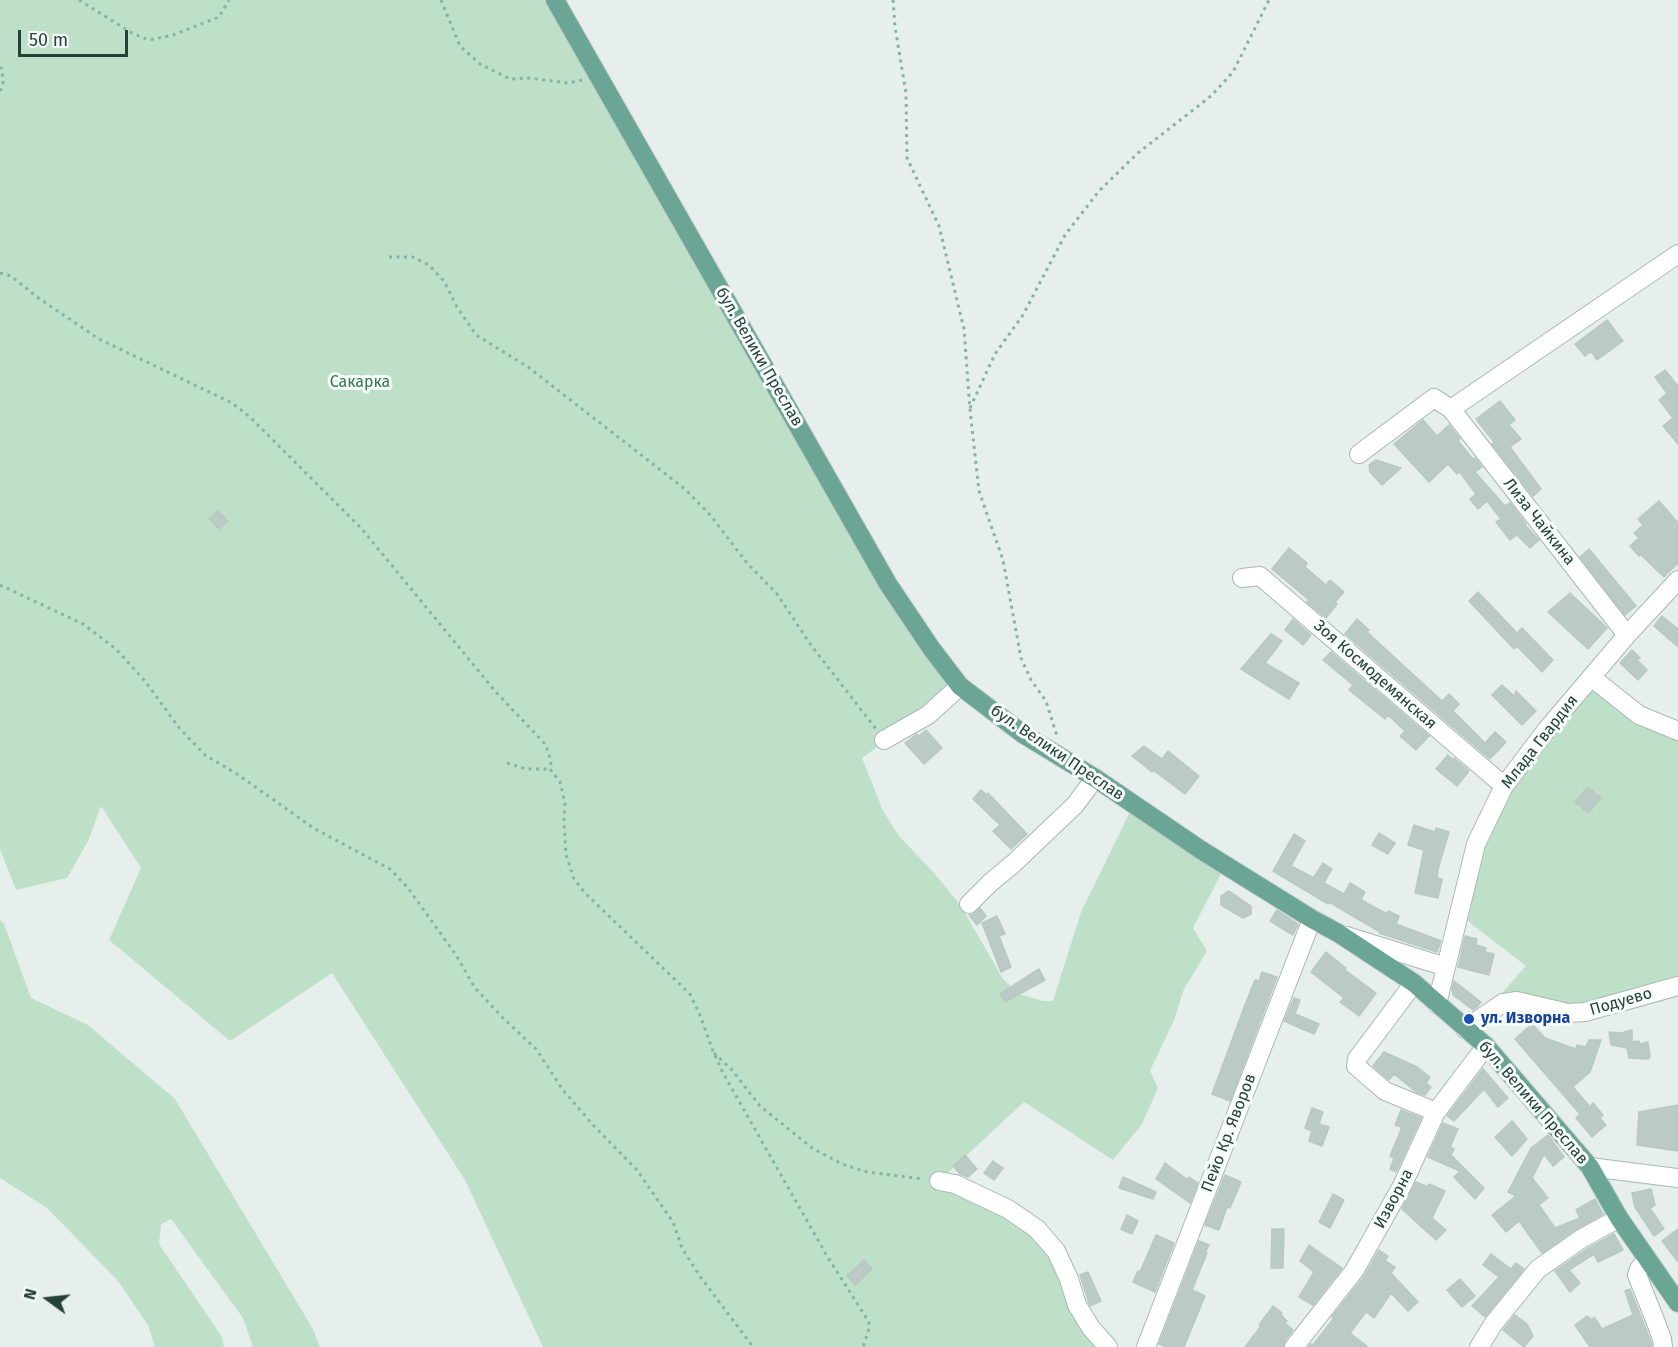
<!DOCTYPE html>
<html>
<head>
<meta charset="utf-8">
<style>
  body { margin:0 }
  #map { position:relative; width:1678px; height:1347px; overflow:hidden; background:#e6efeb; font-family:"Fira Sans",sans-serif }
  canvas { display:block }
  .north { position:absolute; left:18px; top:1269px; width:60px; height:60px; -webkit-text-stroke:4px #f7fbf9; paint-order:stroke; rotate:285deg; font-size:16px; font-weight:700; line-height:24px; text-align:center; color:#24423a }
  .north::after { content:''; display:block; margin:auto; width:21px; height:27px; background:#24423a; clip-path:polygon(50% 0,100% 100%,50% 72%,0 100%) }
  .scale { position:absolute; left:18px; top:30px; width:110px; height:27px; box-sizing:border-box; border:3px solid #24423a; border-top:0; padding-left:8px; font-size:18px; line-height:21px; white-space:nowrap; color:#24423a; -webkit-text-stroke:4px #f7fbf9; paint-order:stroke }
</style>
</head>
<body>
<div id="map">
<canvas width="1678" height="1347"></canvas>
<div class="north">N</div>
<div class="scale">50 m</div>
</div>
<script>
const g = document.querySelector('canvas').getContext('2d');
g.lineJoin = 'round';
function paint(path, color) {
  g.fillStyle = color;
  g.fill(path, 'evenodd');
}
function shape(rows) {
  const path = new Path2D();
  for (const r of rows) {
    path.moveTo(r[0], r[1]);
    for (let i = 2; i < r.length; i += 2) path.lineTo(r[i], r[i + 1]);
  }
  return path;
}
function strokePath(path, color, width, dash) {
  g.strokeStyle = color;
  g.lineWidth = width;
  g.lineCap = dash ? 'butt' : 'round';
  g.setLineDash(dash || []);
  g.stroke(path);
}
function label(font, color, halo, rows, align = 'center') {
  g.font = font + ' "Fira Sans",sans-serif';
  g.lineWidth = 6;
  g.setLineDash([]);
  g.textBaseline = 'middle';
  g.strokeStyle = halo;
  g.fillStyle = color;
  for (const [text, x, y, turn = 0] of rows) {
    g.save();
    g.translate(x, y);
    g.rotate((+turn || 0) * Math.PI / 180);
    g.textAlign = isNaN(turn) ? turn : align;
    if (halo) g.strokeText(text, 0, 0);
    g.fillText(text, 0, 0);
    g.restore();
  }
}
const green = shape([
  [0,0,555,0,888,584,960,686,862,758,883,811,899,836,935,874,961,906,1003,979,1019,994,1043,1001,1053,1001,1081,912,1132,808,1223,870,1193,928,1207,951,1184,989,1174,1020,1150,1071,1158,1088,1142,1124,1113,1160,1024,1102,940,1180,1037,1229,1108,1347,543,1347,465,1180,332,973,230,1041,109,940,141,868,101,806,88,841,67,878,16,890,0,849],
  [1591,677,1678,731,1678,986,1585,1012,1501,994,1526,966,1460,915,1504,786],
  [0,920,4,924,31,998,88,1025,175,1099,313,1329,320,1347,253,1347,243,1318,171,1219,161,1224,159,1244,222,1337,224,1347,155,1347,148,1325,118,1281,47,1208,0,1178]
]);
const building = shape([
  [1607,320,1623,341,1597,360,1591,351,1585,356,1575,344,1607,320],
  [1665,370,1677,385,1678,384,1678,444,1663,426,1673,418,1659,400,1667,393,1655,377,1665,370],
  [1500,401,1515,420,1509,425,1521,439,1510,447,1541,489,1533,496,1492,444,1494,442,1476,419,1500,401],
  [1423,420,1437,436,1449,425,1460,439,1458,441,1473,459,1475,458,1482,467,1475,472,1505,506,1510,503,1526,524,1525,525,1539,540,1530,548,1517,535,1510,540,1496,522,1501,519,1487,501,1478,509,1470,499,1476,494,1459,471,1457,474,1448,464,1429,482,1394,444,1423,420],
  [1376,460,1401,468,1382,485,1370,472,1369,465,1376,460],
  [1659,501,1678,523,1678,563,1664,577,1641,555,1639,556,1630,546,1639,538,1634,533,1643,525,1638,519,1659,501],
  [218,511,228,521,219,529,209,519,218,511],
  [1289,548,1307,563,1305,567,1326,585,1330,580,1344,592,1335,602,1337,604,1326,618,1307,602,1309,600,1272,569,1289,548],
  [1589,549,1636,606,1625,615,1580,557,1589,549],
  [1478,592,1517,633,1522,628,1553,660,1542,672,1517,646,1514,649,1469,601,1478,592],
  [1570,593,1607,628,1588,649,1548,612,1570,593],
  [1662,616,1678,629,1678,647,1654,626,1662,616],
  [1293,619,1311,635,1303,645,1285,630,1293,619],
  [1357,619,1369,630,1367,632,1442,701,1449,694,1459,704,1453,711,1485,743,1495,732,1506,742,1490,759,1345,634,1357,619],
  [1271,634,1282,641,1265,663,1299,683,1289,699,1241,669,1271,634],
  [1632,650,1640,658,1637,660,1647,670,1638,680,1620,663,1632,650],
  [1331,652,1429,736,1416,750,1400,736,1405,731,1388,715,1385,719,1349,690,1353,685,1323,660,1331,652],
  [1502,685,1514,696,1516,691,1536,711,1522,725,1492,695,1502,685],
  [926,730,942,748,924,764,905,743,917,734,919,736,926,730],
  [1144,746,1162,759,1168,751,1199,776,1185,794,1153,770,1152,772,1132,756,1144,746],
  [1448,755,1453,760,1454,758,1469,771,1457,786,1436,769,1448,755],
  [1588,787,1601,798,1588,813,1575,802,1588,787],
  [981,790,987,795,988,793,1027,834,1011,849,993,831,1000,825,973,799,981,790],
  [1414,825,1435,832,1436,828,1449,832,1438,869,1437,878,1442,879,1438,898,1415,893,1424,850,1408,845,1414,825],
  [1379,833,1395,843,1388,854,1372,845,1379,833],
  [1294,834,1305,841,1291,866,1312,877,1314,877,1323,863,1332,869,1324,883,1344,894,1350,883,1365,892,1361,900,1387,914,1388,911,1399,916,1396,924,1441,941,1437,952,1379,933,1380,932,1329,902,1328,904,1273,871,1294,834],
  [1229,891,1251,906,1251,914,1243,918,1221,905,1221,896,1229,891],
  [980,908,986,916,977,925,969,915,972,915,980,908],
  [1277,910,1298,924,1293,935,1270,921,1277,910],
  [997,916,1005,934,999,936,1011,967,1001,972,982,923,997,916],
  [1465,936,1477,939,1476,945,1486,948,1485,952,1494,954,1489,975,1458,967,1465,936],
  [1326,952,1346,968,1345,970,1376,993,1359,1016,1340,1002,1344,998,1311,972,1326,952],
  [1039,969,1045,980,1005,1002,1000,994,1039,969],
  [1262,972,1277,977,1230,1101,1212,1094,1245,1005,1255,980,1259,981,1262,972],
  [1454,981,1481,1002,1476,1008,1473,1010,1453,995,1452,989,1454,981],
  [1294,998,1300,1000,1295,1014,1319,1024,1314,1034,1284,1021,1294,998],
  [1532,1024,1545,1038,1576,1049,1577,1045,1586,1047,1589,1040,1601,1040,1590,1072,1573,1087,1590,1107,1593,1103,1603,1115,1600,1118,1606,1125,1592,1137,1576,1118,1580,1114,1515,1039,1532,1024],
  [1632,1030,1632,1042,1639,1041,1640,1044,1648,1042,1650,1057,1648,1057,1649,1059,1629,1058,1627,1048,1611,1045,1609,1032,1621,1033,1632,1030],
  [1384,1052,1417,1067,1430,1077,1426,1083,1431,1087,1425,1095,1416,1092,1394,1074,1389,1080,1373,1066,1384,1052],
  [1483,1069,1508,1098,1498,1107,1484,1089,1454,1121,1447,1116,1483,1069],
  [1678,1105,1678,1151,1637,1145,1639,1112,1678,1105],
  [1312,1108,1323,1112,1319,1124,1329,1127,1322,1146,1309,1141,1312,1131,1305,1128,1312,1108],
  [1401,1110,1421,1118,1396,1172,1390,1169,1394,1158,1390,1156,1402,1127,1395,1125,1401,1110],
  [1512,1121,1527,1139,1512,1156,1495,1137,1512,1121],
  [1443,1123,1458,1129,1450,1147,1454,1149,1451,1155,1484,1188,1475,1199,1454,1177,1460,1171,1428,1157,1443,1123],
  [1548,1135,1564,1157,1553,1166,1544,1154,1532,1178,1548,1198,1539,1205,1555,1228,1580,1218,1576,1210,1595,1199,1603,1214,1575,1230,1542,1253,1519,1221,1506,1232,1492,1215,1516,1196,1508,1192,1531,1148,1548,1135],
  [965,1155,977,1169,968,1177,960,1174,953,1166,965,1155],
  [993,1161,1003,1168,994,1180,984,1173,993,1161],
  [1165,1163,1188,1180,1189,1177,1198,1183,1190,1203,1156,1179,1165,1163],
  [1225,1175,1241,1182,1230,1208,1227,1207,1219,1230,1205,1225,1225,1175],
  [1123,1177,1156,1192,1153,1199,1119,1188,1123,1177],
  [1416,1182,1428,1187,1429,1184,1445,1191,1432,1218,1446,1230,1436,1240,1402,1209,1416,1182],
  [1651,1189,1655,1205,1650,1208,1664,1229,1654,1236,1635,1207,1632,1193,1651,1189],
  [1333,1194,1344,1200,1330,1228,1319,1222,1333,1194],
  [1127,1215,1138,1221,1132,1234,1121,1229,1127,1215],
  [1272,1229,1284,1229,1283,1268,1271,1268,1272,1229],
  [1678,1229,1678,1262,1662,1241,1678,1229],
  [1614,1234,1623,1250,1598,1262,1594,1254,1569,1270,1580,1283,1570,1292,1555,1271,1587,1249,1614,1234],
  [1156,1235,1174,1243,1155,1292,1133,1282,1138,1271,1140,1272,1156,1235],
  [1199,1241,1209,1245,1205,1253,1207,1253,1192,1290,1205,1296,1184,1347,1168,1347,1159,1344,1199,1241],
  [1309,1245,1342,1268,1313,1305,1299,1297,1314,1272,1300,1261,1309,1245],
  [1379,1250,1388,1256,1385,1261,1395,1267,1391,1273,1418,1302,1408,1311,1391,1293,1374,1318,1366,1312,1350,1333,1368,1347,1308,1347,1311,1344,1313,1345,1334,1318,1332,1317,1363,1278,1379,1250],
  [1491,1254,1511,1269,1516,1263,1524,1269,1485,1317,1472,1306,1499,1277,1483,1265,1491,1254],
  [864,1260,872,1269,855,1285,847,1276,864,1260],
  [1088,1272,1101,1301,1090,1306,1080,1275,1088,1272],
  [1460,1279,1475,1296,1462,1307,1447,1290,1460,1279],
  [1630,1289,1651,1342,1652,1347,1590,1347,1575,1325,1587,1316,1592,1320,1594,1317,1602,1329,1633,1315,1625,1291,1630,1289],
  [1273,1306,1282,1313,1281,1315,1287,1321,1285,1323,1293,1330,1285,1340,1283,1347,1245,1347,1261,1326,1259,1325,1273,1306],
  [1515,1315,1527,1324,1533,1336,1524,1347,1503,1330,1515,1315]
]);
const path = shape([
  [79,0,132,33,149,40,173,35,219,17,229,0],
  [441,0,460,46,480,64,510,79,529,78,568,83,582,80],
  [893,0,895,27,906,93,907,158,939,226,964,329,970,410,979,491,1003,560,1021,658,1031,680,1046,701,1057,736],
  [0,67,2,69,3,84,0,92],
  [389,257,413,257,429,265,444,281,457,307,476,335,528,367,685,489,711,516,747,563,777,594,811,645,876,729],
  [0,273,11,276,37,297,99,339,232,403,250,417,361,528,495,691,546,745,551,762,550,769,560,782,565,803,564,823,566,855,574,879,585,893,690,994,700,1015,713,1051,723,1073,827,1256,867,1319,870,1326,863,1347],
  [970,408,995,354,1023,315,1065,235,1099,191,1138,153,1211,96,1233,72,1269,0],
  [0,585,83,624,116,649,145,681,180,729,205,755,237,774,315,829,390,869,408,888,456,955,475,988,504,1019,536,1049,563,1090,594,1126,637,1170,673,1222,682,1248,699,1275,753,1347],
  [507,763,526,769,550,769],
  [714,1053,732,1070,760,1106,812,1148,842,1164,867,1172,923,1179]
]);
const minor = shape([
  [1451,409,1678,254],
  [1359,454,1434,398,1451,409,1627,635],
  [1242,578,1260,576,1504,786],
  [1591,677,1639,715,1678,731],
  [884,740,928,715,960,686],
  [969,904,990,883,1014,863,1075,805,1095,778],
  [1347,936,1446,967],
  [1414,983,1357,1059,1356,1066,1385,1091,1436,1112],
  [1437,1004,1476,844,1504,786,1548,728,1627,635,1678,580],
  [1465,1029,1503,1003,1517,1001,1568,1013,1585,1012,1678,986],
  [1590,1167,1678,1178],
  [939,1181,955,1184,1008,1209,1037,1229,1056,1251,1069,1279,1077,1305,1091,1328,1108,1347],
  [1647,1260,1639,1269,1637,1275,1655,1320,1662,1339,1663,1347],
  [1146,1347,1312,919],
  [1294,1347,1354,1271,1402,1186,1436,1112,1486,1046],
  [1479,1347,1494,1323,1538,1269,1581,1239,1619,1218]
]);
const major = shape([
  [555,0,888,584,931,648,960,686,1023,734,1095,778,1201,850,1312,919,1338,933,1414,983,1486,1046,1590,1167,1619,1218,1678,1303]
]);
const markers = [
  [1469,1019,6,"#1a4fb4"]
];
const streetNames = [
  ["бул. Велики Преслав",759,357,60],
  ["Лиза Чайкина",1539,522,52],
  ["Зоя Космодемянская",1375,675,41],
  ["Млада Гвардия",1540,742,-52],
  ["бул. Велики Преслав",1057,753,34],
  ["Подуево",1621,1002,-16],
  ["бул. Велики Преслав",1533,1103,49],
  ["Пейо Кр. Яворов",1229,1133,-69],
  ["Изворна",1394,1199,-62]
];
const parkNames = [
  ["Сакарка",360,383]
];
const transitNames = [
  ["ул. Изворна",1481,1019]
];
paint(green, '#bfe0c8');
paint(building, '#bbcac4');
strokePath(building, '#b8c9c2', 1.5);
strokePath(minor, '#a8b8b2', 20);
strokePath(major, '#c2cac8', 20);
strokePath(path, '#86b3a5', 3, [3, 4.5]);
strokePath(minor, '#fff', 18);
strokePath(major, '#6aa596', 18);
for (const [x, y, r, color] of markers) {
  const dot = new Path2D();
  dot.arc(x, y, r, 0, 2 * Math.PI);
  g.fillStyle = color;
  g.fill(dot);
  strokePath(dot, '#f7fbf9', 2);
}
label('16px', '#24423a', '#f7fbf9', streetNames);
label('16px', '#2d7a4b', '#f7fbf9', parkNames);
label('bold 16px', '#164399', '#f7fbf9', transitNames, 'left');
</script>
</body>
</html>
